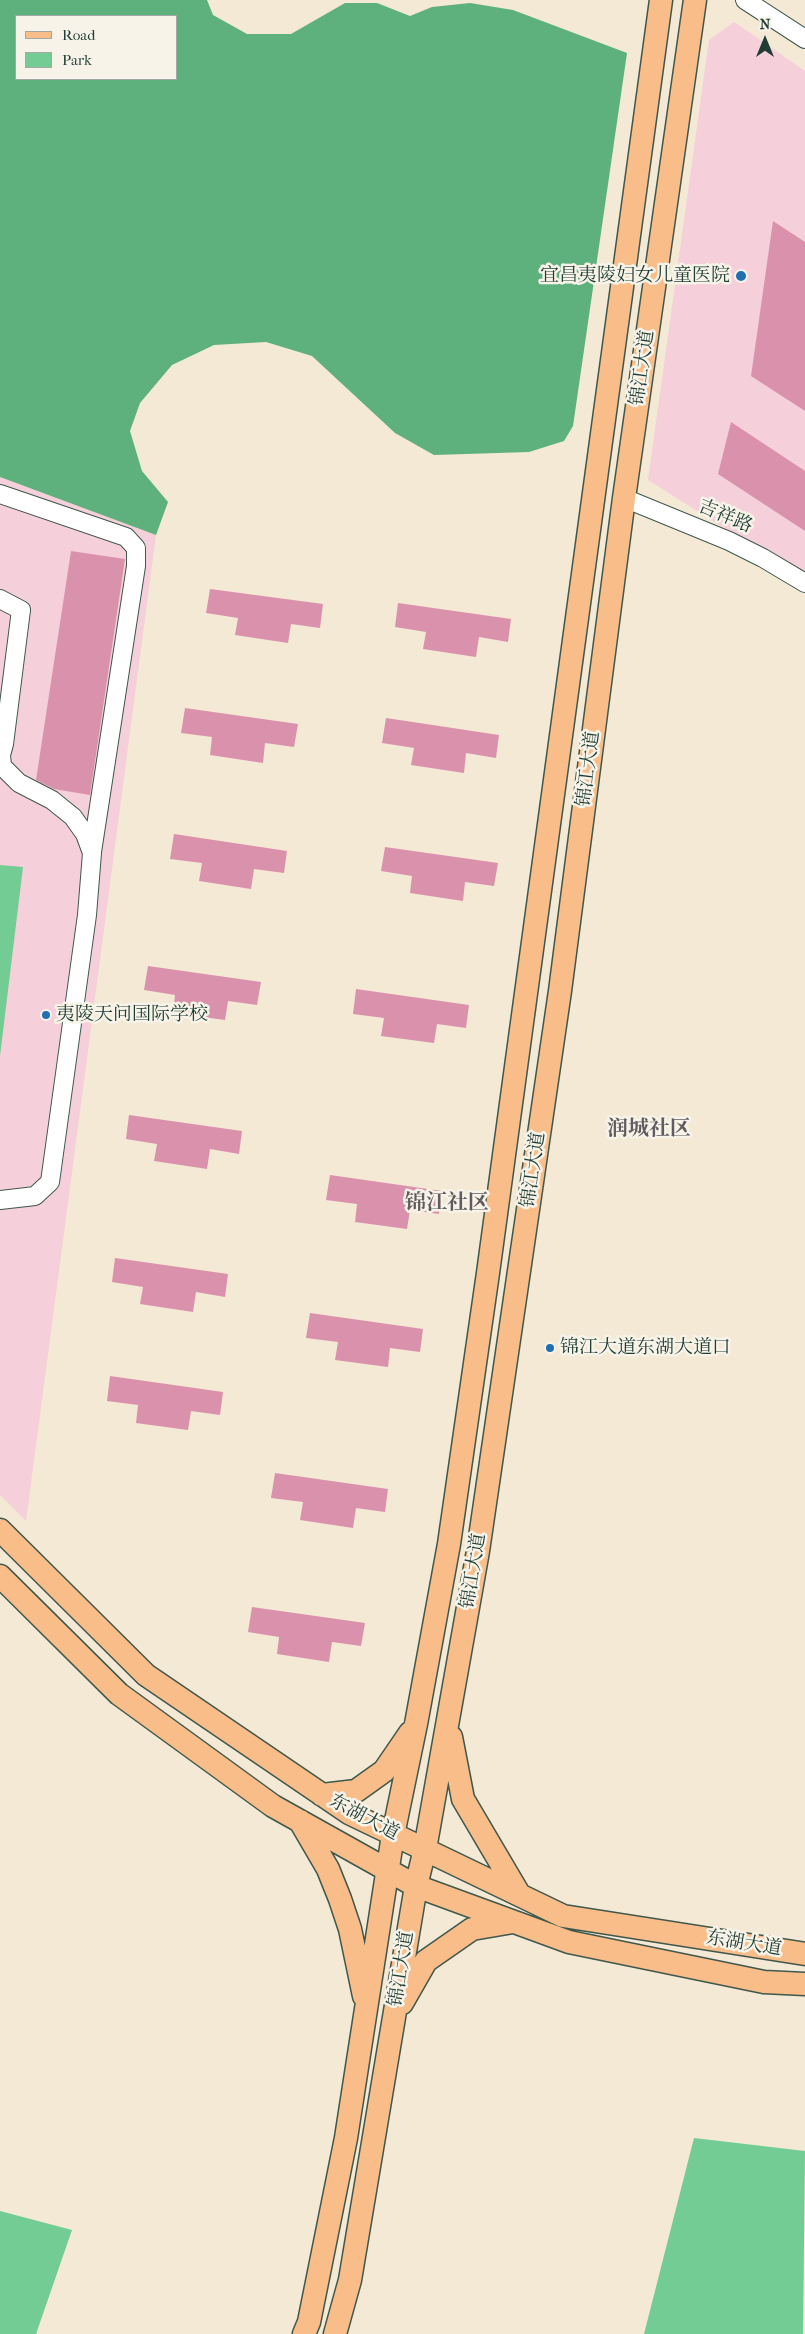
<!DOCTYPE html>
<html>
<head>
<meta charset="utf-8">
<style>
  body { margin:0 }
  #map { position:relative; width:805px; height:2334px; overflow:hidden; background:#f3e9d5; font-family:"IM FELL French Canon",serif }
  canvas { display:block }
  .legend { position:absolute; left:15px; top:15px; width:162px; height:65px; box-sizing:border-box; background:#f7f3e8; border:1px solid #a1aaa0; margin:0; padding:6px 9px; list-style:none; font-size:15px; color:#1f3d34 }
  .legend li { display:flex; align-items:center; gap:10px; height:25px }
  .legend b { width:25px; border:1px solid #a1aaa0 }
  .north { position:absolute; left:740px; top:15px; width:50px; height:50px; -webkit-text-stroke:4px #f7f3e8; paint-order:stroke; rotate:0deg; font-size:14px; font-weight:700; line-height:20px; text-align:center; color:#1f3d34 }
  .north::after { content:''; display:block; margin:auto; width:18px; height:22px; background:#1f3d34; clip-path:polygon(50% 0,100% 100%,50% 72%,0 100%) }
</style>
</head>
<body>
<div id="map">
<canvas width="805" height="2334"></canvas>
<ul class="legend">
<li><b style="height:6px;background:#f8bd89"></b>Road</li>
<li><b style="height:14px;background:#73cc93"></b>Park</li>
</ul>
<div class="north">N</div>
</div>
<script>
const g = document.querySelector('canvas').getContext('2d');
g.lineJoin = 'round';
function paint(path, color) {
  g.fillStyle = color;
  g.fill(path, 'evenodd');
}
function shape(rows) {
  const path = new Path2D();
  for (const r of rows) {
    path.moveTo(r[0], r[1]);
    for (let i = 2; i < r.length; i += 2) path.lineTo(r[i], r[i + 1]);
  }
  return path;
}
function strokePath(path, color, width, dash) {
  g.strokeStyle = color;
  g.lineWidth = width;
  g.lineCap = dash ? 'butt' : 'round';
  g.setLineDash(dash || []);
  g.stroke(path);
}
function label(font, color, halo, rows, align = 'center') {
  g.font = font + ' "IM FELL French Canon","Noto Serif SC",serif';
  g.lineWidth = 5;
  g.setLineDash([]);
  g.textBaseline = 'middle';
  g.strokeStyle = halo;
  g.fillStyle = color;
  for (const [text, x, y, turn = 0] of rows) {
    g.save();
    g.translate(x, y);
    g.rotate((+turn || 0) * Math.PI / 180);
    g.textAlign = isNaN(turn) ? turn : align;
    if (halo) g.strokeText(text, 0, 0);
    g.fillText(text, 0, 0);
    g.restore();
  }
}
const built = shape([
  [734,22,805,71,805,579,648,480,709,40],
  [0,477,156,535,26,1521,0,1495]
]);
const green = shape([
  [0,865,23,867,0,1056],
  [694,2138,805,2151,803,2334,644,2334],
  [0,2211,72,2230,36,2334,0,2334]
]);
const forest = shape([
  [0,0,207,0,213,15,247,34,291,34,345,3,377,3,410,16,432,7,470,3,513,10,627,53,573,426,564,441,529,452,434,455,395,433,312,356,266,342,214,345,172,365,140,403,130,431,142,471,168,502,156,535,0,477],
  [16,16,176,16,176,79,16,79]
]);
const building = shape([
  [773,221,805,242,805,411,751,376],
  [731,422,805,471,805,531,718,474],
  [71,551,125,559,90,795,54,789,36,780],
  [210,589,323,604,320,628,291,624,288,643,235,635,238,618,206,613],
  [398,603,511,619,508,642,479,637,476,657,423,649,426,632,395,627],
  [185,708,298,724,294,747,265,743,263,763,210,755,212,737,181,733],
  [386,718,499,735,496,758,466,753,464,773,411,765,414,748,382,743],
  [174,834,287,851,284,873,254,869,251,889,199,881,202,863,170,859],
  [385,847,498,863,494,886,465,882,463,901,410,893,412,876,381,871],
  [148,966,261,982,257,1005,228,1001,225,1020,173,1013,175,995,144,990],
  [356,989,469,1005,466,1028,437,1024,434,1043,381,1036,384,1018,353,1014],
  [129,1115,242,1131,239,1154,210,1149,207,1169,154,1161,157,1144,126,1139],
  [330,1175,442,1191,439,1214,410,1210,407,1229,355,1222,357,1204,326,1200],
  [115,1258,228,1274,225,1297,196,1292,193,1312,140,1304,143,1287,112,1282],
  [310,1313,423,1329,420,1352,390,1348,388,1367,335,1360,338,1342,306,1338],
  [110,1376,223,1392,220,1415,191,1411,188,1430,136,1423,138,1405,107,1401],
  [275,1473,388,1489,385,1512,356,1508,353,1528,300,1520,303,1502,271,1498],
  [252,1607,365,1623,361,1646,332,1642,329,1662,277,1654,279,1637,248,1632]
]);
const minor = shape([
  [745,0,805,39],
  [0,494,126,537,136,548,136,566,92,852],
  [624,498,729,541,763,558,805,583],
  [0,599,21,610,4,744,1,755,2,766,19,783,52,800,73,817,85,834,92,853,87,915,50,1182,35,1196,0,1200]
]);
const major = shape([
  [0,1530,146,1675,349,1813,563,1916,805,1954],
  [0,1576,119,1694,273,1806,416,1886,569,1942,764,1982,805,1984],
  [451,1737,463,1799,519,1894],
  [322,1795,356,1791,384,1771,410,1733],
  [300,1821,328,1869,340,1899,350,1929,364,1996],
  [402,2003,426,1961,472,1929,513,1922],
  [304,2334,309,2322,346,2138,393,1835,416,1724,449,1544,488,1273,661,0],
  [335,2334,350,2280,416,1886,425,1849,478,1551,560,991,624,498,695,0]
]);
const markers = [
  [741,276,6,"#1f6fb2"],
  [46,1015,5,"#1f6fb2"],
  [550,1348,5,"#1f6fb2"]
];
const poiNames = [
  ["宜昌夷陵妇女儿童医院",730,276,"right"],
  ["夷陵天问国际学校",56,1015],
  ["锦江大道东湖大道口",560,1348]
];
const streetNames = [
  ["锦江大道",643,368,-82],
  ["吉祥路",725,517,23],
  ["锦江大道",589,769,-83],
  ["锦江大道",534,1170,-82],
  ["锦江大道",474,1571,-81],
  ["东湖大道",364,1818,28],
  ["东湖大道",744,1944,9],
  ["锦江大道",402,1969,-81]
];
const quarterNames = [
  ["润城社区",649,1130],
  ["锦江社区",447,1204]
];
paint(built, '#f5cfd9');
paint(green, '#73cc93');
paint(forest, '#5eb07d');
paint(building, '#da92ac');
strokePath(minor, '#3f574c', 20);
strokePath(major, '#3f574c', 25);
strokePath(minor, '#fff', 18);
strokePath(major, '#f8bd89', 22);
for (const [x, y, r, color] of markers) {
  const dot = new Path2D();
  dot.arc(x, y, r, 0, 2 * Math.PI);
  g.fillStyle = color;
  g.fill(dot);
  strokePath(dot, '#f7f3e8', 2);
}
label('19px', '#1f3d34', '#f7f3e8', poiNames, 'left');
label('19px', '#1f3d34', '#f7f3e8', streetNames);
label('bold 21px', '#605b5e', '#f7f3e8', quarterNames);
</script>
</body>
</html>
